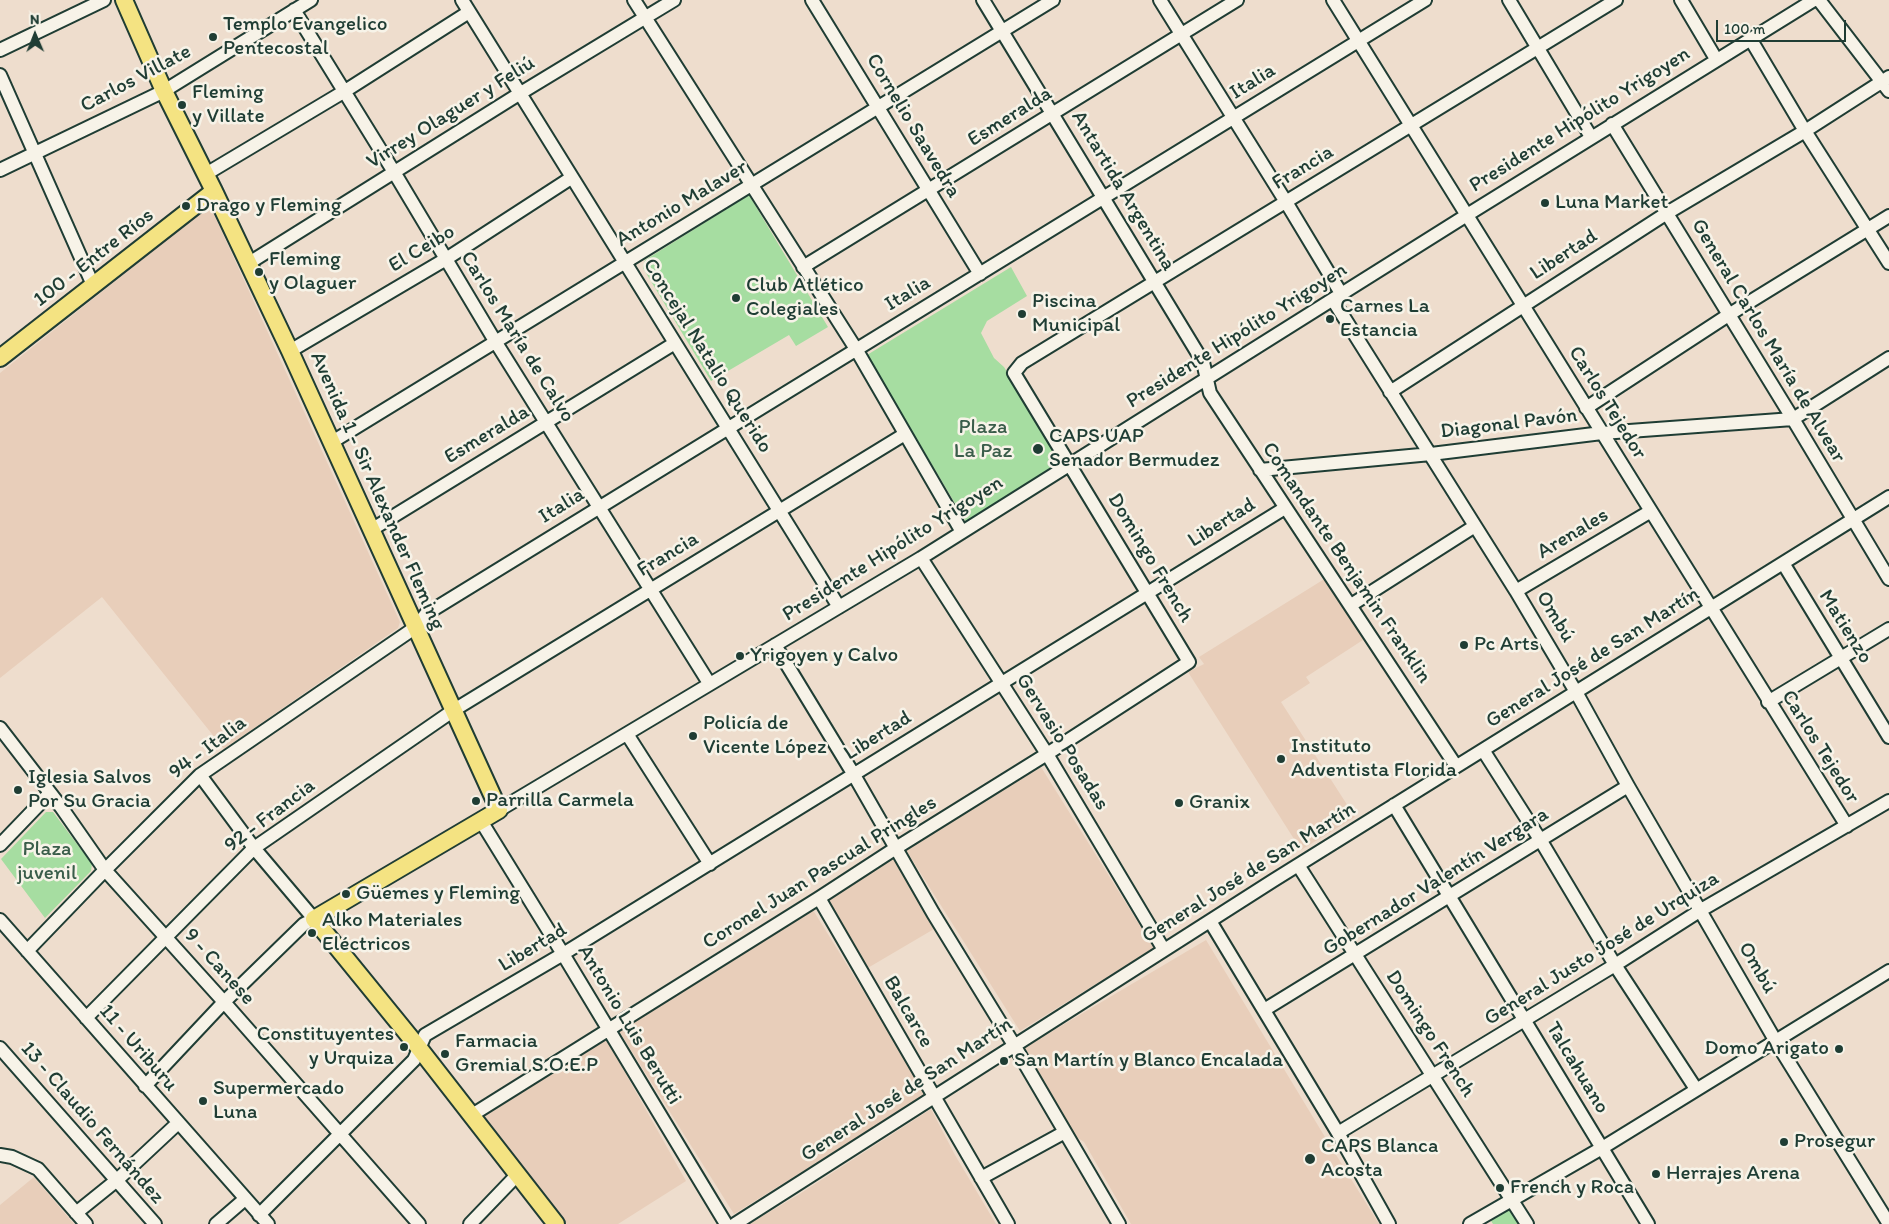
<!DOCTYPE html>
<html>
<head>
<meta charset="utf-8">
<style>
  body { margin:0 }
  #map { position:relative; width:1889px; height:1224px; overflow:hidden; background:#eeddcd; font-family:Itim,sans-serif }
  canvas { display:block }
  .north { position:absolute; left:10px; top:10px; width:50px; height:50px; -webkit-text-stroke:4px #f7f3e8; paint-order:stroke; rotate:359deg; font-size:14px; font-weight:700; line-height:20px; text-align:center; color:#1f3d34 }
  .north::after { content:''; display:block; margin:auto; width:18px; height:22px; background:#1f3d34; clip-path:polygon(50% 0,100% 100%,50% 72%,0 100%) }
  .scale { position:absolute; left:1716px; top:20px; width:130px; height:22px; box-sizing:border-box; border:2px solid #1f3d34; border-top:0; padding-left:6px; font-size:15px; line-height:18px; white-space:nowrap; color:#1f3d34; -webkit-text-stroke:4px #f7f3e8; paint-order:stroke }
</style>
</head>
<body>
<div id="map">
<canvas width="1889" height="1224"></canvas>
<div class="north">N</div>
<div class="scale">100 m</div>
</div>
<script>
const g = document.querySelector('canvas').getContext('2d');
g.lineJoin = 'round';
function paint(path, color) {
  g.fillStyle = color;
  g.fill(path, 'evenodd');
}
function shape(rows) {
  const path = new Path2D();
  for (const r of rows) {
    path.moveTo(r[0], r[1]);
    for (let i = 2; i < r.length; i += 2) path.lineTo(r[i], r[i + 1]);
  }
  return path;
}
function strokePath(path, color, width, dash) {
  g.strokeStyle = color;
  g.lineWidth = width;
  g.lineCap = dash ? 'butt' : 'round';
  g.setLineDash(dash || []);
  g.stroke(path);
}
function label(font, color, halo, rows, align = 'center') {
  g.font = font + ' Itim,sans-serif';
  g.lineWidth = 5;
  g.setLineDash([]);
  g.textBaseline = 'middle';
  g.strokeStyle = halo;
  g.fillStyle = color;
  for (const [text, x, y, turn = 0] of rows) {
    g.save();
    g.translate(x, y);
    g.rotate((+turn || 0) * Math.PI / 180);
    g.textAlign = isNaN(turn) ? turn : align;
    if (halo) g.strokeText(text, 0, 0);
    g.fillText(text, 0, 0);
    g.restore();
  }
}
const built = shape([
  [207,208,212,210,400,622,398,628,224,749,102,597,0,678,0,373],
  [1326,578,1366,638,1306,677,1310,683,1281,702,1355,817,1301,850,1188,672,1204,664,1199,657],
  [1041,767,1154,948,1020,1031,906,850],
  [893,858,934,929,866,969,824,898],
  [813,910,927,1094,734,1214,619,1031],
  [1206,940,1325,1137,1379,1224,1131,1224,1084,1142,1072,1134,1028,1058,1024,1048],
  [605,1037,686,1181,618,1224,567,1224,481,1116],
  [931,1109,955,1155,996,1224,749,1224,798,1195],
  [34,1177,74,1224,0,1224,0,1205]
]);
const green = shape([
  [749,195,828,327,796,346,789,335,711,381,643,268,645,260],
  [1011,267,1027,296,987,321,981,333,994,358,1004,367,1063,462,966,522,867,355],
  [46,812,53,812,92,864,91,871,45,918,1,859],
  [1510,1208,1522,1224,1493,1224,1491,1221,1493,1218]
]);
const minor = shape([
  [462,0,839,607],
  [634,0,856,349,962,532],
  [812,0,980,274],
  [983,0,1203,362,1210,393,1456,766],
  [1160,0,1286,202,1342,295],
  [1333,0,1847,826],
  [1509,0,1591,137],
  [1681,0,1716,59],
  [1819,0,1889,91],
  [294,10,394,172,495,341,709,683],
  [1751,40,1805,131,1889,263],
  [0,50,104,0],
  [0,75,93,285],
  [1612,124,1793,419,1889,579],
  [0,170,164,91,311,0],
  [206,174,345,91,469,12],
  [249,263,519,94,674,0],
  [803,267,1237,0],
  [1333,300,1516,591,1576,692,1628,786,1775,1040,1889,1224],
  [290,351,446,259,571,178],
  [1390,392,1667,213,1805,131,1889,77],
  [1586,408,1730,314,1889,216],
  [332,442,1053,0],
  [1260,470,1431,454,1602,433,1793,419,1889,358],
  [371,530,675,343],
  [921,558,1047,754,1164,950],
  [1783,563,1889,737],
  [1516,591,1651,511],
  [1351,605,1475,526],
  [775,645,854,775,933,913,1014,1045,1119,1224],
  [1768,702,1889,629],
  [0,728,61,807,105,870,224,1002,419,1224],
  [627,734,710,864],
  [1483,750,1541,841,1615,965,1696,1089],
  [1394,805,1648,1224],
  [499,810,921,558,1467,215,1814,0],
  [481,821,563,954,726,1224],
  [0,845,50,793],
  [1298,865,1527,1224],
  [819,898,1008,1224],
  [0,920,268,1224],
  [1210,921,1338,1133,1389,1224],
  [27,951,105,870,200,775,416,627,426,614,1425,0],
  [1264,1010,1628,786],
  [86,1018,254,848,454,710,905,434],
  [0,1048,155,1224],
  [145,1086,224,1002,304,924,314,919,254,848,200,775],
  [472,1115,819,898,896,848,1047,754,1189,662,1014,373,1022,363,1616,0],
  [1338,1133,1615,965,1701,910,1889,801],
  [0,1155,12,1157,38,1169,86,1224],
  [981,1178,1065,1132],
  [76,1213,117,1180,178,1123],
  [259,1215,414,1060,425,1035,563,954,1285,508],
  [216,1224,245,1199],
  [470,1224,518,1174],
  [735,1224,1274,880,1889,497],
  [1470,1224,1602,1148,1889,971]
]);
const major = shape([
  [124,0,164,91,214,191,290,351,499,810,314,919,419,1048,556,1224],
  [0,358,214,191]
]);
const markers = [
  [213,37,5,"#1f3d34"],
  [182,105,5,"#1f3d34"],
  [1545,203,5,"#1f3d34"],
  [186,206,5,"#1f3d34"],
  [259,272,5,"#1f3d34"],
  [736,298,5,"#1f3d34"],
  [1022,314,5,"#1f3d34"],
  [1330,319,5,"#1f3d34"],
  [1038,449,6,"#1f3d34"],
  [1464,645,5,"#1f3d34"],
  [740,656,5,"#1f3d34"],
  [693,736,5,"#1f3d34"],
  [1281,759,5,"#1f3d34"],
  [18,790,5,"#1f3d34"],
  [476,801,5,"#1f3d34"],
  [1179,803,5,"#1f3d34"],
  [346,894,5,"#1f3d34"],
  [312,933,5,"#1f3d34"],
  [404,1047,5,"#1f3d34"],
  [1839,1049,5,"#1f3d34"],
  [445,1054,5,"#1f3d34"],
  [1004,1061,5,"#1f3d34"],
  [203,1101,5,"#1f3d34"],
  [1784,1142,5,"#1f3d34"],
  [1310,1159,6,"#1f3d34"],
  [1656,1174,5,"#1f3d34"],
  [1500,1188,5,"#1f3d34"]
];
const poiNames = [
  ["Templo Evangelico",223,25],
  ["Pentecostal",223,49],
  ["Fleming",192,93],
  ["y Villate",192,117],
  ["Luna Market",1555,203],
  ["Drago y Fleming",196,206],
  ["Fleming",269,260],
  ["y Olaguer",269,284],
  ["Club Atlético",746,286],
  ["Colegiales",746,310],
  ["Piscina",1032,302],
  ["Municipal",1032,326],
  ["Carnes La",1340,307],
  ["Estancia",1340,331],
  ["CAPS UAP",1049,437],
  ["Senador Bermudez",1049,461],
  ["Pc Arts",1474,645],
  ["Yrigoyen y Calvo",750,656],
  ["Policía de",703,724],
  ["Vicente López",703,748],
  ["Instituto",1291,747],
  ["Adventista Florida",1291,771],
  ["Iglesia Salvos",28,778],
  ["Por Su Gracia",28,802],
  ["Parrilla Carmela",486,801],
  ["Granix",1189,803],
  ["Güemes y Fleming",356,894],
  ["Alko Materiales",322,921],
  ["Eléctricos",322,945],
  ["Constituyentes",394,1035,"right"],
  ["y Urquiza",394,1059,"right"],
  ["Farmacia",455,1042],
  ["Gremial S.O.E.P",455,1066],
  ["Domo Arigato",1829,1049,"right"],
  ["San Martín y Blanco Encalada",1014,1061],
  ["Supermercado",213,1089],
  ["Luna",213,1113],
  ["Prosegur",1794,1142],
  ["CAPS Blanca",1321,1147],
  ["Acosta",1321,1171],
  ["Herrajes Arena",1666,1174],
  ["French y Roca",1510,1188]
];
const streetNames = [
  ["Carlos Villate",136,79,-28],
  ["Italia",1253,82,-32],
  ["Virrey Olaguer y Feliú",451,113,-32],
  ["Esmeralda",1010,117,-32],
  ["Presidente Hipólito Yrigoyen",1580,120,-32],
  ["Cornelio Saavedra",913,126,59],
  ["Francia",1303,168,-31],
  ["Antartida Argentina",1123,191,59],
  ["Antonio Malaver",682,204,-31],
  ["El Ceibo",422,249,-31],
  ["Libertad",1564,255,-33],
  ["100 - Entre Ríos",94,258,-38],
  ["Italia",908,294,-31],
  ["Presidente Hipólito Yrigoyen",1237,336,-32],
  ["Carlos María de Calvo",517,337,58],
  ["General Carlos María de Alvear",1768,341,59],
  ["Concejal Natalio Querido",707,356,58],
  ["Carlos Tejedor",1607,403,58],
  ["Diagonal Pavón",1509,424,-7],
  ["Esmeralda",487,435,-31],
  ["Avenida 1 - Sir Alexander Fleming",377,491,66],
  ["Italia",562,506,-32],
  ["Libertad",1222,523,-32],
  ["Arenales",1573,534,-31],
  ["Presidente Hipólito Yrigoyen",893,549,-32],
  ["Francia",668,555,-31],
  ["Domingo French",1150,558,59],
  ["Comandante Benjamin Franklin",1346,563,56],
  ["Ombú",1555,617,59],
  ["Matienzo",1845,627,58],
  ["General José de San Martín",1593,658,-32],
  ["Libertad",878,736,-32],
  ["Gervasio Posadas",1062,742,58],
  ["Carlos Tejedor",1820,747,58],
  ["94 - Italia",208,748,-37],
  ["92 - Francia",270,816,-37],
  ["Coronel Juan Pascual Pringles",820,873,-32],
  ["General José de San Martín",1249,873,-32],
  ["Gobernador Valentín Vergara",1436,882,-32],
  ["Libertad",533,948,-31],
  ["General Justo José de Urquiza",1602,949,-32],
  ["9 - Canese",219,967,48],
  ["Ombú",1757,968,60],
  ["Balcarce",908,1012,60],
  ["Antonio Luis Berutti",629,1025,59],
  ["Domingo French",1430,1034,57],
  ["11 - Uriburu",138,1048,49],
  ["Talcahuano",1577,1068,59],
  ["General José de San Martín",907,1090,-33],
  ["13 - Claudio Fernández",92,1123,49]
];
const parkNames = [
  ["Plaza",983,428],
  ["La Paz",983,452],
  ["Plaza",47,850],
  ["juvenil",47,874]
];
paint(built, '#e8ceba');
paint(green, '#a6dda1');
strokePath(minor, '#1f3d34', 16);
strokePath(major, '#1f3d34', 20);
strokePath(minor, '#f7f3e8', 12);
strokePath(major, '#f4e382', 16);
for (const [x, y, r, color] of markers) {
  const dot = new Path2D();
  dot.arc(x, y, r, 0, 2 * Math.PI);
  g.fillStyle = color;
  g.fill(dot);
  strokePath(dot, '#f7f3e8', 2);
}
label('21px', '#1f3d34', '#f7f3e8', poiNames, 'left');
label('21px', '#1f3d34', '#f7f3e8', streetNames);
label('21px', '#3a5d4a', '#f7f3e8', parkNames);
</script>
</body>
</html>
